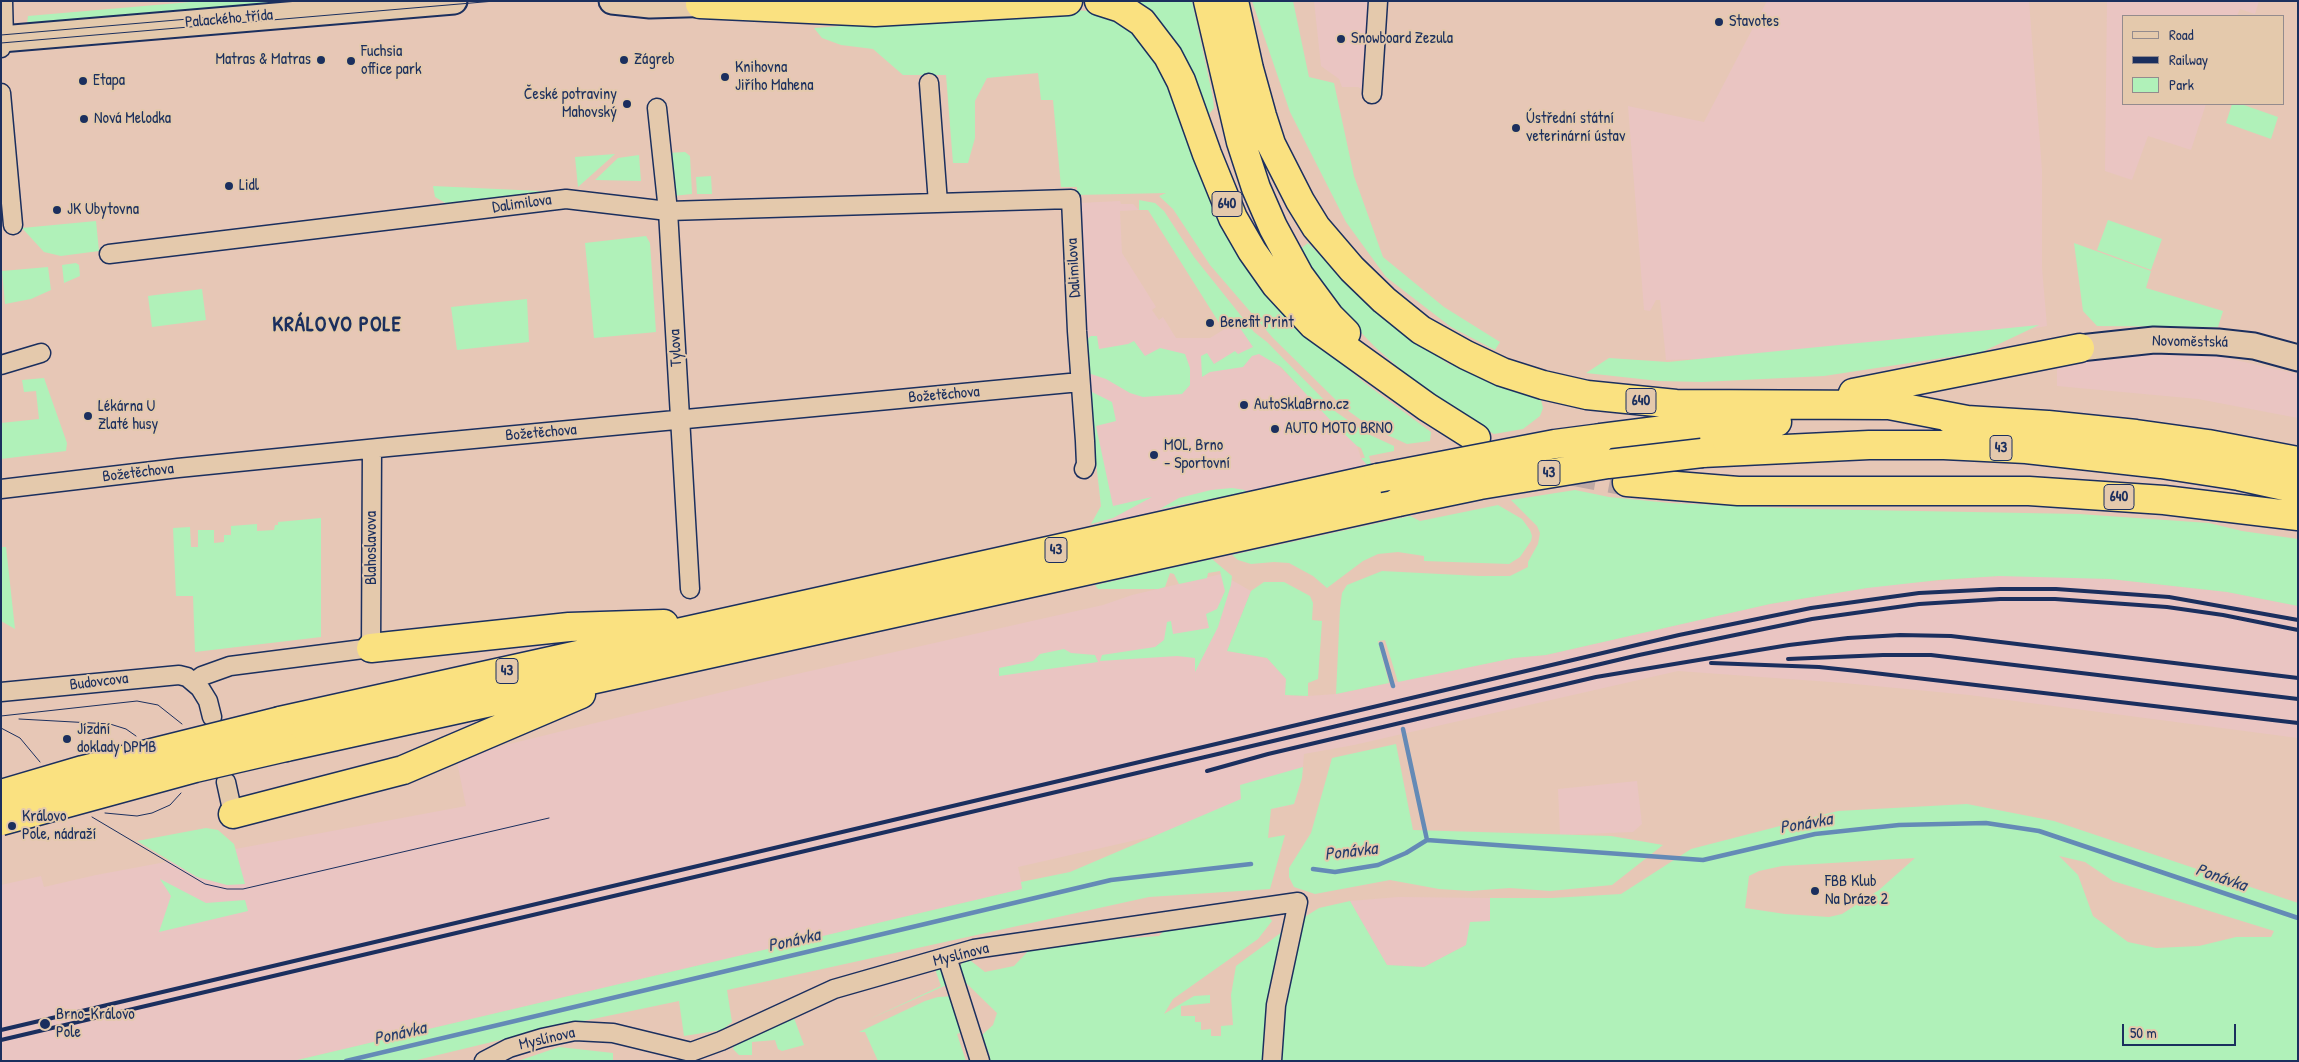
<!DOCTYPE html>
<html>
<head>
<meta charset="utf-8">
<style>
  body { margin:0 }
  #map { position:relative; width:2299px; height:1062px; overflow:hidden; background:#e7c7b6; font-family:"Patrick Hand",sans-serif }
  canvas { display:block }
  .frame { position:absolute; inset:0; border:2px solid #1b2f5e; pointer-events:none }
  .legend { position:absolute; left:2122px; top:15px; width:162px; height:90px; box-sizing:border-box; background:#e4c9ac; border:1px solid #948b8d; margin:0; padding:6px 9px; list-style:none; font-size:15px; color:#1b2f5e }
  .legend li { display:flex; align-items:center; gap:10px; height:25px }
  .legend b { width:25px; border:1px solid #948b8d }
  .scale { position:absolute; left:2122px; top:1024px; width:114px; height:22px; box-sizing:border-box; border:2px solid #1b2f5e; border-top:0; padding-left:6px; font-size:15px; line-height:18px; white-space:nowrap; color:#1b2f5e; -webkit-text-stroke:4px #e4c9ac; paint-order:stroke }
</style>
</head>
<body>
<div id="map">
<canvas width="2299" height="1062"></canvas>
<div class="frame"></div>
<ul class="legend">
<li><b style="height:6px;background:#e4c9ac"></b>Road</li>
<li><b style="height:6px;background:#1b2f5e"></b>Railway</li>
<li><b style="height:14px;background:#b0f1b9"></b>Park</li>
</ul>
<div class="scale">50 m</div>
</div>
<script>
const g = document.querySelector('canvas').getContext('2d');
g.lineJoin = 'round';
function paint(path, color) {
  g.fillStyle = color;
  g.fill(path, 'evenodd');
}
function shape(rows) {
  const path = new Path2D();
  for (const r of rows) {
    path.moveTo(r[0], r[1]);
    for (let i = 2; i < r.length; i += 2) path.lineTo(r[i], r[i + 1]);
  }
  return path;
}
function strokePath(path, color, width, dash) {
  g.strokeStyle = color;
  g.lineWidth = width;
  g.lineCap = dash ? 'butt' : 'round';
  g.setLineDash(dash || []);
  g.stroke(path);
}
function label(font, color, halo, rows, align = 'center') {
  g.font = font + ' "Patrick Hand",sans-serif';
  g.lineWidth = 4;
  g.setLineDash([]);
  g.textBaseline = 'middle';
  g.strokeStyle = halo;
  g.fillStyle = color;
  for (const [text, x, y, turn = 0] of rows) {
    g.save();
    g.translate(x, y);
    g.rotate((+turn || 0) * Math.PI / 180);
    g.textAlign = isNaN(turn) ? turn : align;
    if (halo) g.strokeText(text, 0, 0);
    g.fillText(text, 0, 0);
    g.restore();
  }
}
const built = shape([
  [1314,1,1373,1,1365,91,1358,87,1342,87,1339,79,1321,66],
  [1767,1,2029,1,2042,170,2042,268,2047,326,1934,346,1827,355,1666,360,1660,300,1656,300,1650,311,1644,310,1628,106,1704,122],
  [2107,1,2259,1,2255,14,2240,9,2237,16,2123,16,2123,104,2206,104,2191,150,2148,136,2132,180,2105,171],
  [1120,201,1121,204,1133,204,1139,210,1120,211,1122,253,1156,307,1152,310,1159,320,1163,317,1176,338,1210,338,1236,322,1357,446,1361,458,1367,465,1103,523,1085,372,1078,203],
  [2200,352,2298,374,2298,418,2198,399,2057,386,2057,365,2127,353],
  [1221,574,1251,591,1227,651,1267,658,1286,679,1285,695,1308,696,1336,694,1514,658,1546,655,1770,604,1885,585,1999,576,2052,576,2110,579,2227,592,2298,606,2298,738,1969,695,1844,683,1678,671,1354,745,1304,754,1302,778,1294,804,1018,867,1023,889,293,1061,1,1061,1,885,41,876,44,887,96,875,466,806,456,757,788,676,1103,605,1132,595],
  [1637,781,1642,824,1633,832,1560,835,1558,789],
  [1398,897,1490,898,1490,921,1466,945,1424,967,1387,965,1350,901]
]);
const green = shape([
  [202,1,270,1,270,4,27,24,28,16],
  [1124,1,1192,1,1213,98,1214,108,1209,114,1205,113],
  [1252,1,1293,1,1309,77,1334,83,1354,176,1383,257,1444,307,1500,342,1495,350,1451,327,1386,277,1346,222,1290,112],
  [1065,10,1091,11,1120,19,1149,46,1268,287,1330,354,1366,384,1431,432,1430,441,1407,444,1372,428,1343,407,1273,338,1210,265,1173,209,1159,196,1166,193,1077,195,1077,187,1061,187,1053,100,1041,100,1038,73,987,78,975,101,975,138,968,163,953,163,946,75,903,75,873,49,841,45,822,38,814,28],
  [2232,104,2241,104,2278,117,2271,139,2226,123],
  [685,152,690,156,692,194,673,196,667,153],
  [615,154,578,187,575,157],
  [639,155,641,181,595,180,618,158],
  [711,176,712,194,697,194,696,177],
  [433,186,540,191,540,194,447,204,435,197],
  [1139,200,1155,203,1164,211,1194,257,1254,332,1267,342,1336,412,1368,434,1394,446,1394,451,1369,456,1371,464,1367,465,1361,458,1365,458,1361,448,1357,446,1333,423,1281,367,1259,354,1252,356,1243,367,1210,372,1202,377,1201,356,1207,353,1214,364,1235,351,1238,354,1253,347,1236,322,1223,329,1148,210,1139,210],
  [2108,220,2162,239,2151,270,2097,250],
  [96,221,99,251,61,256,44,252,22,228],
  [646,236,650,243,656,332,594,338,585,243],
  [1308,243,1379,315,1450,365,1452,362,1496,381,1496,385,1541,400,1543,408,1540,416,1523,429,1494,434,1457,414,1429,394,1375,347,1329,299,1299,250],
  [2074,243,2151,271,2146,288,2223,311,2218,327,2097,326,2083,311],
  [76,263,79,265,80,276,64,283,62,265],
  [48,267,51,290,31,299,5,304,2,271],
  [202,289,206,320,152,327,148,296],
  [527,299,529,342,457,350,451,307],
  [2039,325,1982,352,1824,376,1702,382,1659,381,1586,373,1609,358,1668,362],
  [1091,336,1097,336,1099,349,1128,344,1134,341,1145,356,1160,348,1185,354,1190,368,1190,385,1182,394,1143,397,1130,393,1106,379,1085,372,1085,341],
  [44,378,67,443,66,451,1,459,1,423,39,419,36,391,24,392,22,380],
  [1090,391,1112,402,1116,421,1096,426,1113,506,1152,497,1113,518,1091,524,1101,506,1088,392],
  [1232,488,1245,490,1246,492,1160,509,1179,498,1211,490],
  [1575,490,1609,497,1670,503,1810,509,2079,514,2209,523,2242,531,2298,539,2298,606,2227,592,2110,579,1999,576,1939,580,1867,588,1770,604,1546,655,1514,658,1398,682,1385,640,1378,641,1389,683,1336,694,1340,609,1342,593,1347,585,1382,571,1479,576,1510,576,1528,567,1528,562,1538,544,1540,533,1537,526,1511,500],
  [1498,505,1522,519,1530,530,1532,536,1531,541,1520,557,1509,564,1424,561,1424,556,1398,552,1378,554,1363,561,1327,588,1313,576,1289,563,1274,562,1251,564,1238,560,1232,555,1410,516,1420,521],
  [321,518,321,637,195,652,193,596,176,596,173,528,190,527,191,547,198,547,198,530,214,530,214,543,224,542,224,535,231,535,231,526,257,524,257,531,274,530,275,525,278,525,278,522],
  [1,531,2,547,6,547,15,629,1,621],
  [1212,559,1232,576,1231,585,1218,627,1195,672,1195,658,1177,656,1100,661,1102,655,1155,647,1164,640,1167,622,1171,621,1173,634,1209,628,1206,614,1217,609,1225,591,1220,571,1208,573,1207,578,1179,584,1174,574,1170,573,1165,587,1158,589,1098,589,1095,585],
  [1284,582,1310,596,1313,603,1312,620,1322,621,1318,679,1308,683,1308,696,1285,695,1286,679,1267,658,1227,651,1251,591,1264,582],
  [1064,649,1071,653,1095,655,1098,662,999,676,999,668,1033,661,1040,654],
  [1396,744,1413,830,1611,836,1663,845,1612,885,1550,891,1510,888,1470,891,1439,889,1390,880,1315,894,1294,887,1289,877,1289,868,1311,833,1332,758],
  [1303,767,1302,778,1294,804,1271,809,1268,838,1285,835,1270,889,1149,897,727,990,732,1022,722,1030,684,1036,679,1001,550,1028,413,1061,293,1061,1022,889,1021,882,1070,872,1241,799,1240,785],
  [1967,804,2054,821,2298,903,2298,1061,1279,1061,1286,992,1303,918,1319,908,1350,901,1387,965,1424,967,1466,945,1470,922,1490,921,1490,898,1552,898,1621,894,1691,849,1838,811],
  [2059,856,2085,862,2113,881,2274,931,2271,937,2236,937,2199,946,2156,948,2128,942,2093,916,2078,875],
  [1915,858,1879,890,1842,914,1829,917,1785,914,1745,908,1749,876,1759,871,1782,866],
  [206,828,218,830,234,844,245,884,227,885,197,877,137,841],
  [160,879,206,903,245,900,248,911,159,932,171,896],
  [1267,914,1272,921,1258,939,1173,999,1164,1014,1194,996,1210,995,1210,1003,1181,1006,1181,1016,1195,1016,1195,1022,1201,1022,1201,1030,1211,1029,1211,1036,1221,1036,1221,1026,1233,1025,1231,995,1236,966,1286,929,1267,1061,987,1061,985,1058,990,1056,982,1035,993,1025,997,1013,961,978,958,970,963,961,971,961,985,972,1014,966,1031,948,1119,934,1131,938,1159,936,1168,926],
  [935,967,945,972,951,983,863,1022,861,1023,941,986,935,969,895,979,832,1000,894,977],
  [955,996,965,1031,957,1034,966,1061,878,1061,865,1032,859,1032,925,1001,938,997],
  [794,1018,804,1045,782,1051,778,1049,775,1040,752,1042,752,1055,739,1055,733,1049,736,1041],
  [559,1047,613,1053,613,1061,518,1061]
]);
const stream = shape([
  [1381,644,1393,686],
  [1403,729,1427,840],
  [1313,869,1335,872,1378,865,1406,853,1427,840,1703,860,1815,834,1899,825,1986,823,2039,831,2298,918],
  [346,1061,1111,880,1251,864]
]);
const highwayTunnel = shape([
  [1569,471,1627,482]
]);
const street = shape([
  [1,48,4,39,3,1],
  [929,83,938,203],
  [1,93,13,225],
  [1372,94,1378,1],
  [657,108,668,211,690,589],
  [109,254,566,199,668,211,1071,199,1077,331,1085,441,1086,464,1084,469],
  [1,365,41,353],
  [1,489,178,468,388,447,1080,382],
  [194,682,202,676,230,666,371,648,372,449],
  [1,692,179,675,187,677,200,688,208,701,212,717],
  [226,782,233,814],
  [947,957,980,1061],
  [484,1061,509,1048,542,1038,575,1031,613,1033,691,1052,721,1041,834,989,974,949,1298,902,1276,1005,1272,1061]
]);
const secondary = shape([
  [612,1,650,5,720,3],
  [1,39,454,1],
  [2080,348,2154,340,2218,342,2254,346,2298,358]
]);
const highway = shape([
  [1099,1,1121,8,1142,22,1168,56,1181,81,1207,154,1233,218,1252,251,1276,285,1313,325,1427,407,1476,438],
  [1208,1,1241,142,1256,188,1273,227,1299,275,1330,317,1346,333],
  [1234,1,1249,69,1262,116,1271,144,1300,201,1316,227,1352,269,1384,300,1421,330,1466,355,1502,372,1543,385,1587,395,1676,404,1889,405,1967,420],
  [700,4,875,12,1068,1],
  [1853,393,2080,348],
  [1950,419,2048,425,2136,434,2208,444,2298,461],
  [1601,438,1680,428,1777,422],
  [1702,453,1869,445,1944,445,2026,449,2161,464,2239,476,2298,489],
  [1627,482,1738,491,2029,491,2164,500,2298,516],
  [371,648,569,627,664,624],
  [280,721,1378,478],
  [286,747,1398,502],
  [233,814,403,770,581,694]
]);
const tram = shape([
  [1,35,212,17],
  [1,43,495,1],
  [1,716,137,701,158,705,182,724],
  [19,719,110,724,126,729,136,736],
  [1,728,20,738,40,762],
  [105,813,137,816,152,813,170,805,181,793],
  [92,817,205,884,227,889,243,889,549,818]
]);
const rail = shape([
  [1788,659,1883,655,1931,655,2298,699],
  [1711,663,1819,667,1857,671,2298,723],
  [1207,771,1268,754,1596,677,1789,645,1848,638,1900,635,1951,636,2298,678],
  [1,1030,1679,635,1811,608,1919,593,2000,589,2056,589,2169,597,2298,620],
  [1,1040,1639,655,1812,619,1919,604,2000,599,2055,599,2167,607,2223,615,2298,630]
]);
const highwayBridge = shape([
  [1378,478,1555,444,1601,438],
  [1398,502,1480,485,1608,464,1702,453],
  [1,794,83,770,280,721],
  [1,821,195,768,286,747]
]);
const markers = [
  [1719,22,5,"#1b2f5e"],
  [1341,39,5,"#1b2f5e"],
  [321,60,5,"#1b2f5e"],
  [624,60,5,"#1b2f5e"],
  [351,61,5,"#1b2f5e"],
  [725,77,5,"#1b2f5e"],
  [83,81,5,"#1b2f5e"],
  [627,104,5,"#1b2f5e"],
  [84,119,5,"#1b2f5e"],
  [1516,128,5,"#1b2f5e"],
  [229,186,5,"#1b2f5e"],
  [57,210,5,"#1b2f5e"],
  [1210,323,5,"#1b2f5e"],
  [1244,405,5,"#1b2f5e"],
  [88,416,5,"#1b2f5e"],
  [1275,429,5,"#1b2f5e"],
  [1154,455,5,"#1b2f5e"],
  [67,739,5,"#1b2f5e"],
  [12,826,5,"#1b2f5e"],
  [1815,891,5,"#1b2f5e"],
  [45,1024,6,"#1b2f5e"]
];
const shields = [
  [1227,204,30],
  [1641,401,30],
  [2001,448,22],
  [1549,473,22],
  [2119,497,30],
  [1056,550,22],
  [507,671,22]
];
const shieldNames = [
  ["640",1227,204],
  ["640",1641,401],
  ["43",2001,448],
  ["43",1549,473],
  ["640",2119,497],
  ["43",1056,550],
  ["43",507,671]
];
const streetNames = [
  ["Palackého třída",229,19,-5],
  ["Dalimilova",522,204,-8],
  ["Dalimilova",1074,268,-93],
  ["Novoměstská",2190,342,1],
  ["Tylova",676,348,-93],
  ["Božetěchova",944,395,-5],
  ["Božetěchova",541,433,-5],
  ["Božetěchova",138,473,-7],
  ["Blahoslavova",372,548,-90],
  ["Budovcova",99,682,-7],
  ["Myslínova",961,955,-14],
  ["Myslínova",547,1039,-13]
];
const poiNames = [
  ["Stavotes",1729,22],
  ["Snowboard Zezula",1351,39],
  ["Fuchsia",361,52],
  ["office park",361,70],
  ["Matras & Matras",311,60,"right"],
  ["Zágreb",634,60],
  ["Knihovna",735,68],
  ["Jiřího Mahena",735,86],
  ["Etapa",93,81],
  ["České potraviny",617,95,"right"],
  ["Mahovský",617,113,"right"],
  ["Nová Melodka",94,119],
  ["Ústřední státní",1526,119],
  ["veterinární ústav",1526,137],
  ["Lidl",239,186],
  ["JK Ubytovna",67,210],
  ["Benefit Print",1220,323],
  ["AutoSklaBrno.cz",1254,405],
  ["Lékárna U",98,407],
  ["Zlaté husy",98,425],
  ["AUTO MOTO BRNO",1285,429],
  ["MOL, Brno",1164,446],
  ["- Sportovní",1164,464],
  ["Jízdní",77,730],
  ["doklady DPMB",77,748],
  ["Královo",22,817],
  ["Pole, nádraží",22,835],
  ["FBB Klub",1825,882],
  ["Na Dráze 2",1825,900],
  ["Brno-Královo",56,1015],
  ["Pole",56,1033]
];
const waterNames = [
  ["Ponávka",1806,824,-10],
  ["Ponávka",1351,852,-7],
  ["Ponávka",2221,878,19],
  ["Ponávka",794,941,-13],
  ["Ponávka",400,1034,-13]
];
const districtNames = [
  ["KRÁLOVO POLE",337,325]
];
paint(built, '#eac5c2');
paint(green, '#b0f1b9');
strokePath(stream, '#648ab6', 4.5);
strokePath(highwayTunnel, '#bea9a4', 28, [28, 14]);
strokePath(street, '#1b2f5e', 21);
strokePath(secondary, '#1b2f5e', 29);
strokePath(highway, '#1b2f5e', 31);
strokePath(street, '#e4c9ac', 18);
strokePath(secondary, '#e4c9ac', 25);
strokePath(highway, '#fae180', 28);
strokePath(tram, '#1b2f5e', 1);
strokePath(rail, '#1b2f5e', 4);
strokePath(highwayBridge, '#1b2f5e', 31, []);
strokePath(highwayBridge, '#fae180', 28);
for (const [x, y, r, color] of markers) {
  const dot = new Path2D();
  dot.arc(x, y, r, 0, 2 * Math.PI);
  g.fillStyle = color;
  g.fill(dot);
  strokePath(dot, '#e4c9ac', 2);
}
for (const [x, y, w] of shields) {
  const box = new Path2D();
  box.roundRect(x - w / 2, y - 12.5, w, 25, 4);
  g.fillStyle = '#e4c9ac';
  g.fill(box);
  strokePath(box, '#1b2f5e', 1);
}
label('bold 15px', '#1b2f5e', null, shieldNames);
label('16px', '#1b2f5e', '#e4c9ac', streetNames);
label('16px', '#1b2f5e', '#e4c9ac', poiNames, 'left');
label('italic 18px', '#273e6d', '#e4c9ac', waterNames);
g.letterSpacing = '1px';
label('bold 21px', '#1b2f5e', '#e4c9ac', districtNames);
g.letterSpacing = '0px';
</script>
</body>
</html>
